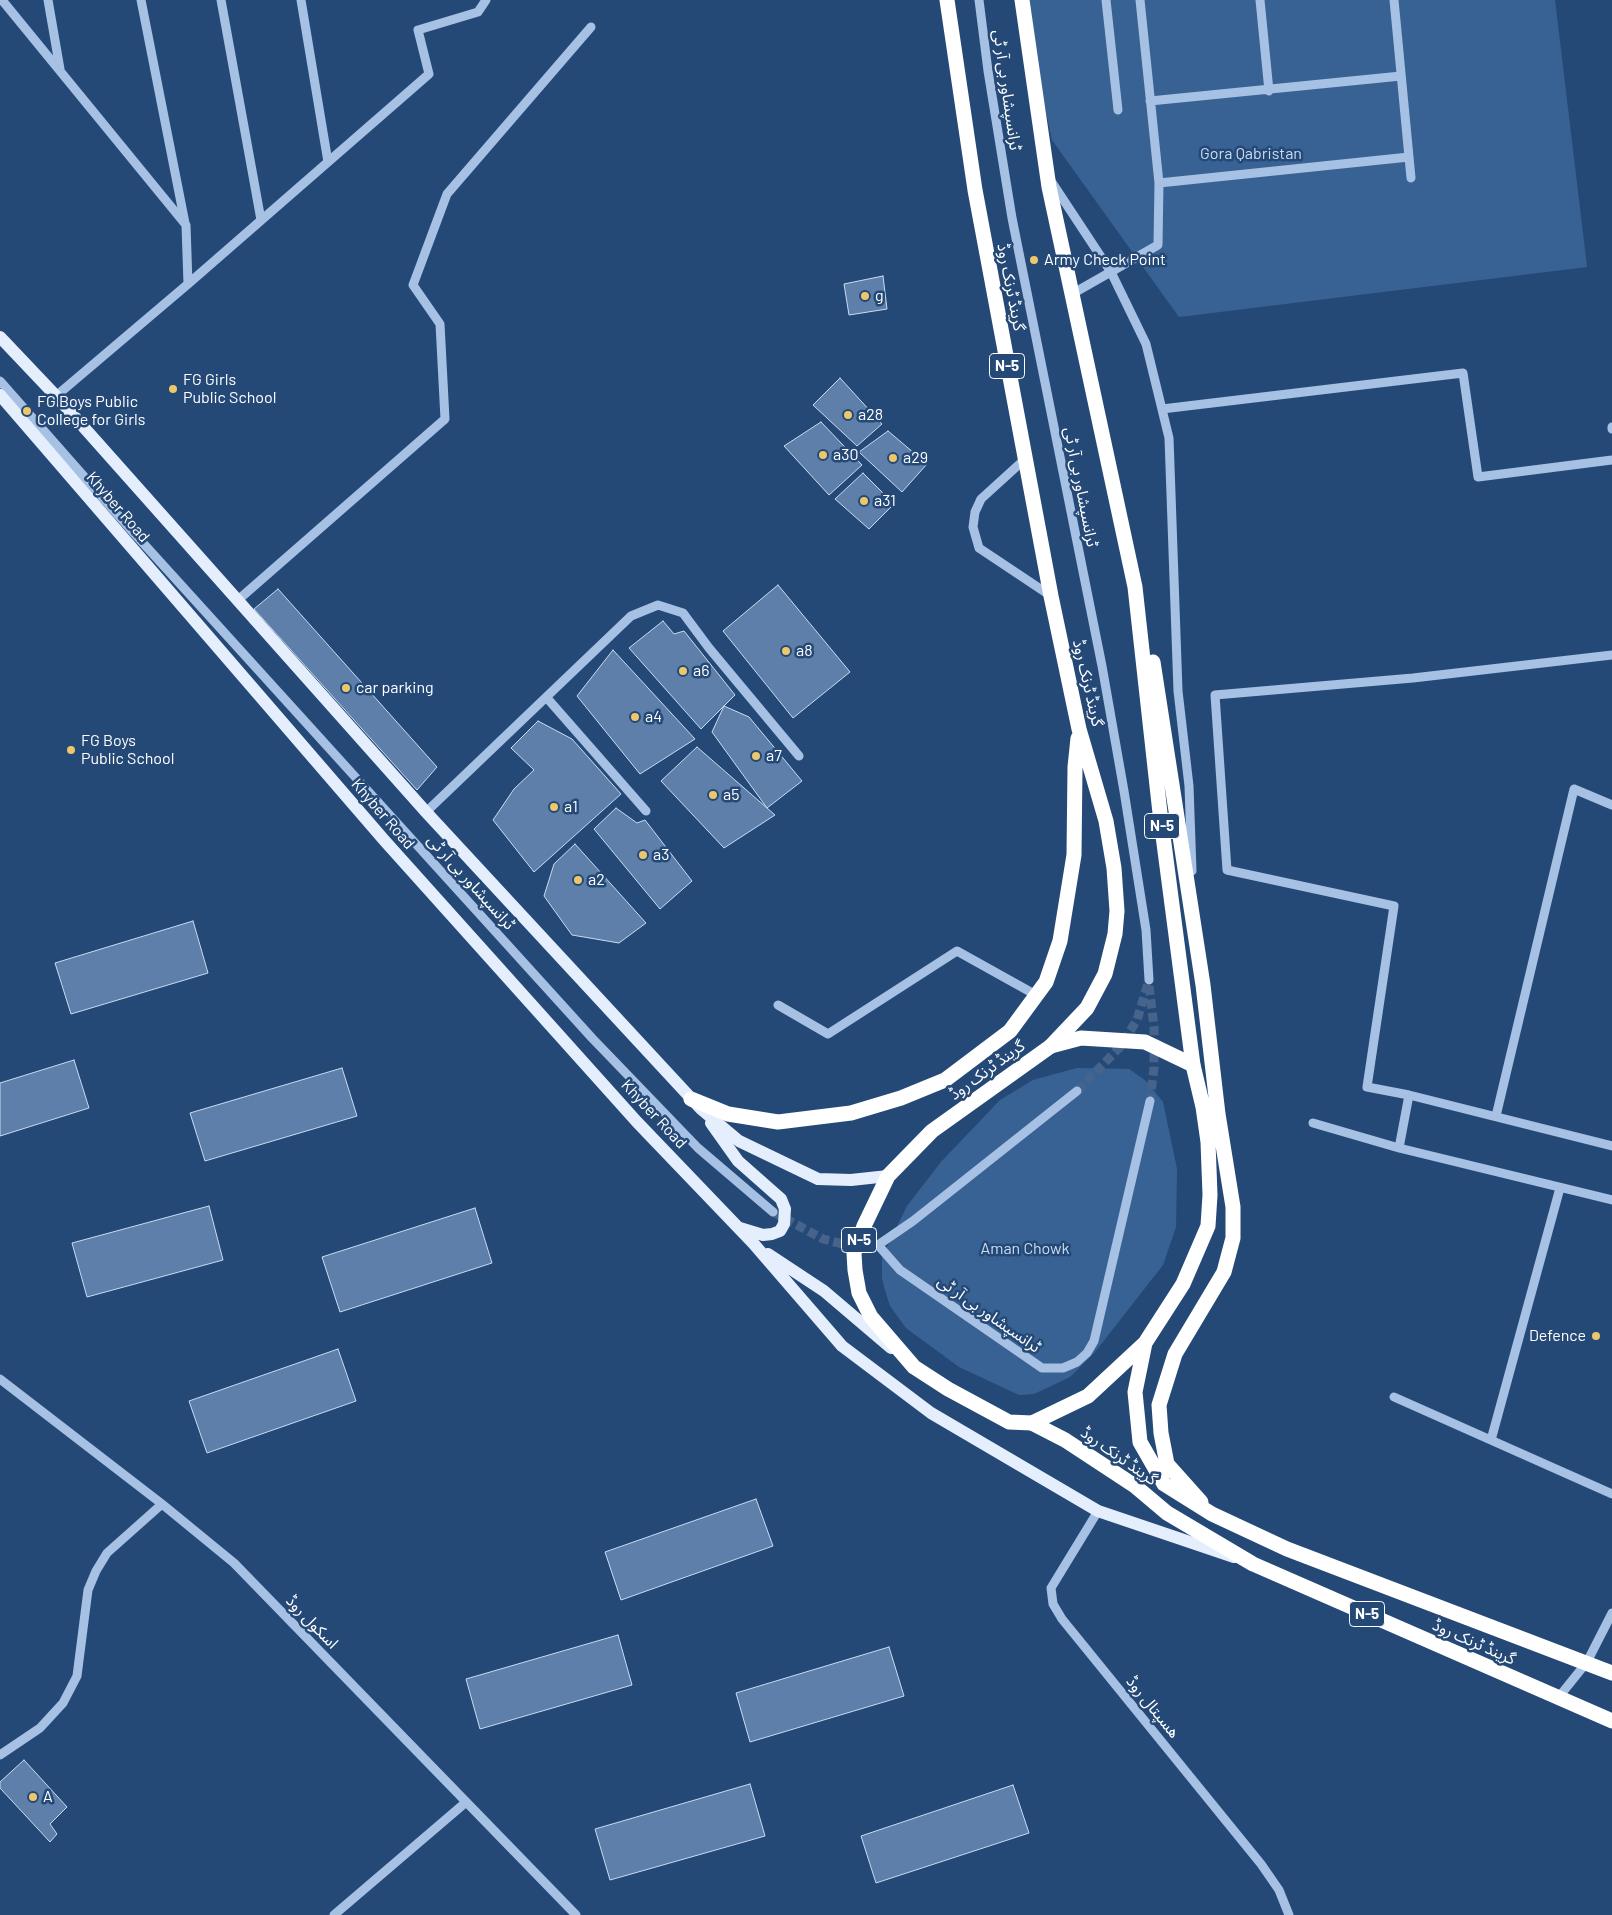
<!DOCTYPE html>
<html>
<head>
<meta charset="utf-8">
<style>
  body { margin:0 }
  canvas { display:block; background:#254977 }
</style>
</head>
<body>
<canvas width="1612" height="1915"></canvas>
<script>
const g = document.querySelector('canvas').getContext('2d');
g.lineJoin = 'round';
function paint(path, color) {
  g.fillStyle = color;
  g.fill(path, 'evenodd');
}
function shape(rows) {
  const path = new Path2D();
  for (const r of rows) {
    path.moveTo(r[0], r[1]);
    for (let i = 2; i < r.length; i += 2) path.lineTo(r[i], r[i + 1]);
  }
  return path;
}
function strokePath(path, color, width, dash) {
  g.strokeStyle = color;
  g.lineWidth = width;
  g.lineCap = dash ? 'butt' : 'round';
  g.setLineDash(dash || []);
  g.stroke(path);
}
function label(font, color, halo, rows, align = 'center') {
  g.font = font + ' Barlow,"Noto Sans Arabic",sans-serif';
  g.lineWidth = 5;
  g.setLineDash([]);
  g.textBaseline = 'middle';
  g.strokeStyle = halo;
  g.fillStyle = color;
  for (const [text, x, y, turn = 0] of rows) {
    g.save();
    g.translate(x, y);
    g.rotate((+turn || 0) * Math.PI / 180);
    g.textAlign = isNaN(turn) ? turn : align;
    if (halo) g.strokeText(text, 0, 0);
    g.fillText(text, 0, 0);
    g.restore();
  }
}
const green = shape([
  [1026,0,1555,0,1587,267,1179,317,1052,140,1029,34],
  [1077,1068,1129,1069,1146,1081,1163,1102,1177,1169,1176,1227,1163,1265,1095,1352,1070,1377,1034,1394,1019,1395,959,1367,906,1328,890,1306,885,1290,882,1278,882,1257,907,1206,941,1162,1000,1100,1033,1080]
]);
const building = shape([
  [883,276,887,309,849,315,844,284,883,276],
  [840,378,882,424,857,446,813,405,840,378],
  [821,422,862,465,829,495,784,446,821,422],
  [888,431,927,464,902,492,859,452,888,431],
  [863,473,894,504,869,529,835,499,863,473],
  [778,585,850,672,793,718,723,631,778,585],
  [278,589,437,767,417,790,254,609,278,589],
  [663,621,674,634,684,631,735,695,701,729,629,648,663,621],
  [613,650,695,739,640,774,577,696,613,650],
  [724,706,749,717,802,781,767,808,712,732,724,706],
  [538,721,572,739,621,794,534,872,493,820,514,789,534,770,511,748,538,721],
  [697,747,775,815,724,848,661,781,697,747],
  [616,808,637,823,645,820,692,881,660,909,594,829,616,808],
  [575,844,646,923,619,943,572,935,544,896,554,864,575,844],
  [193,921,208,973,71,1014,55,963,193,921],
  [74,1060,89,1108,0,1136,0,1083,74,1060],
  [342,1068,357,1116,205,1161,190,1113,342,1068],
  [209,1206,223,1260,87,1297,72,1243,209,1206],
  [475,1208,492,1263,340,1312,322,1257,475,1208],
  [338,1349,356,1401,207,1453,189,1401,338,1349],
  [756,1499,773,1546,621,1600,605,1552,756,1499],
  [618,1635,632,1685,480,1729,466,1679,618,1635],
  [889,1647,904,1696,750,1742,736,1693,889,1647],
  [24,1760,67,1807,50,1824,57,1834,50,1842,0,1788,0,1782,24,1760],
  [750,1784,765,1836,610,1880,595,1829,750,1784],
  [1013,1785,1029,1833,876,1883,861,1836,1013,1785]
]);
const minorTunnel = shape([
  [1149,986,1154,1027,1154,1068,1150,1101],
  [1077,1091,1120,1047,1137,1020,1149,980],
  [773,1212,823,1239,847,1245,878,1245]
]);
const minor = shape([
  [2,0,186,225,188,284,56,396],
  [48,0,60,69],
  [141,0,185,223],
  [221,0,261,220],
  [301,0,328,162],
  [979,0,988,71,1012,218,1102,666,1124,791,1146,930,1149,980],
  [1106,0,1118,110],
  [1260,0,1269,91],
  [1394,0,1411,178],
  [1150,101,1401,76],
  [1051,181,1111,272,1146,344,1169,438,1178,691,1189,786,1192,871],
  [1159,183,1409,157],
  [188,284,429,74,418,30,478,12,486,0],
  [1072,294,1158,245,1159,183,1140,0],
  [0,381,133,532,592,1038,698,1148,773,1212],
  [1162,409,1463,373,1478,477,1612,460],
  [1612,427,1612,429],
  [1025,459,981,499,975,512,973,527,979,548,1051,596],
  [238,600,445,419,440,324,413,285,447,194,591,27],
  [1612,655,1413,678,1215,695,1227,870,1394,906,1367,1087,1409,1095,1612,1146],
  [547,698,646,811],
  [426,812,631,616,658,605,683,613,709,648,799,756],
  [778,1005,828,1034,957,951,1036,995],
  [1077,1091,913,1221,878,1245,900,1270,1042,1368,1063,1368,1077,1362,1087,1353,1094,1341,1150,1101],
  [1496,1116,1574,789,1612,805],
  [1313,1123,1399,1148,1612,1200],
  [1399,1148,1409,1095],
  [0,1379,162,1504,234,1563,576,1915],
  [1394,1397,1612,1494],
  [1491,1440,1560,1188],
  [1098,1511,1051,1588,1053,1604,1062,1619,1261,1864,1279,1890,1289,1915],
  [1558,1698,1587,1662,1612,1613],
  [0,1755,40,1728,63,1703,77,1676,88,1590,96,1571,107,1553,162,1504],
  [334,1915,465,1803]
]);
const major = shape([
  [0,337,56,396,426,812,701,1109,739,1141,818,1179,851,1180,888,1176],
  [0,395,384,840,637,1122,753,1243,842,1346,931,1413,1098,1511,1234,1557],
  [711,1123,738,1161,781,1199,785,1209,784,1224,780,1231,772,1234,763,1235,740,1228],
  [768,1254,824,1291,891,1348]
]);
const highway = shape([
  [947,0,975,190,1051,596,1079,729,1106,821,1114,868,1117,911,1115,934,1105,974,1087,1008,1051,1046],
  [1022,0,1049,187,1135,587,1160,813,1193,1065,1203,1107,1208,1142,1210,1195,1208,1226,1183,1284,1145,1343,1135,1392,1140,1442,1164,1484,1212,1514,1287,1549,1612,1673],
  [1153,662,1203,985,1218,1114,1233,1207,1233,1238,1224,1272,1175,1354,1159,1405,1161,1433,1167,1464,1201,1502],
  [691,1099,728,1114,778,1122,851,1113,901,1098,945,1080,1010,1031,1046,982,1060,941,1074,855,1075,767,1078,738],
  [1032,1423,1065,1440,1135,1486,1167,1513,1253,1564,1612,1721],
  [1032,1423,1088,1396,1145,1343]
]);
const highwayBridge = shape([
  [1032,1423,1009,1422,948,1389,914,1367,871,1317,859,1293,855,1270,854,1253,864,1226,888,1176,932,1131,1051,1046,1081,1038,1145,1042,1193,1065]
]);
const markers = [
  [1034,260,5,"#ecc76b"],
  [865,296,5,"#ecc76b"],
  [173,389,5,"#ecc76b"],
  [27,411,5,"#ecc76b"],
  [848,415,5,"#ecc76b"],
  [823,455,5,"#ecc76b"],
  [893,458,5,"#ecc76b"],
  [864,501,5,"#ecc76b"],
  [786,651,5,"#ecc76b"],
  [683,671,5,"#ecc76b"],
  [346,688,5,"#ecc76b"],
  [635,717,5,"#ecc76b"],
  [71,750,5,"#ecc76b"],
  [756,756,5,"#ecc76b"],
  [713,795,5,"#ecc76b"],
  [554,807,5,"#ecc76b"],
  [643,855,5,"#ecc76b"],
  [578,880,5,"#ecc76b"],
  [1596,1336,5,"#ecc76b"],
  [33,1797,5,"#ecc76b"]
];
const shields = [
  [1007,366,35],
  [1162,826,35],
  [859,1240,35],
  [1367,1614,35]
];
const shieldNames = [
  ["N-5",1007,366],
  ["N-5",1162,826],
  ["N-5",859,1240],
  ["N-5",1367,1614]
];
const streetNames = [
  ["ٹرانسپشاور بی آر ٹی",1007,90,82],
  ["گرینڈ ٹرنک روڈ",1011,287,79],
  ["ٹرانسپشاور بی آر ٹی",1081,487,79],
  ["Khyber Road",118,507,49],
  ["گرینڈ ٹرنک روڈ",1088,683,77],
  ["Khyber Road",383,814,49],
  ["ٹرانسپشاور بی آر ٹی",471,882,48],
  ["گرینڈ ٹرنک روڈ",987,1070,-36],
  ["Khyber Road",654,1114,47],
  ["ٹرانسپشاور بی آر ٹی",989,1314,35],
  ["گرینڈ ٹرنک روڈ",1119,1456,35],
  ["اسکول روڈ",312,1622,46],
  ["گرینڈ ٹرنک روڈ",1474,1642,24],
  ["ھسپتال روڈ",1153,1707,51]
];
const parkNames = [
  ["Gora Qabristan",1251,154],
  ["Aman Chowk",1025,1249]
];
const poiNames = [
  ["Army Check Point",1044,260],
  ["g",875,296],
  ["FG Girls",183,380],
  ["Public School",183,398],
  ["FG Boys Public",37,402],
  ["College for Girls",37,420],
  ["a28",858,415],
  ["a30",833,455],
  ["a29",903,458],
  ["a31",874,501],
  ["a8",796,651],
  ["a6",693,671],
  ["car parking",356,688],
  ["a4",645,717],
  ["FG Boys",81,741],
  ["Public School",81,759],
  ["a7",766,756],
  ["a5",723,795],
  ["a1",564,807],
  ["a3",653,855],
  ["a2",588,880],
  ["Defence",1586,1336,"right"],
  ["A",43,1797]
];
paint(green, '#396294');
paint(building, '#5d7fa9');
strokePath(building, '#c9dbf2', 1);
strokePath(minorTunnel, '#46648b', 9, [9, 4.5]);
strokePath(minor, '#a6c1e3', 9);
strokePath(major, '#e5eefc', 12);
strokePath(highway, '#fff', 15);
strokePath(highwayBridge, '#fff', 15);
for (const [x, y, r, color] of markers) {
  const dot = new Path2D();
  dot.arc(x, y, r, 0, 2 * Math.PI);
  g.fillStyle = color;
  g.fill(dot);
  strokePath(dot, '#254977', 2);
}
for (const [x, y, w] of shields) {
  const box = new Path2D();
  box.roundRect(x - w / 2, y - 12.5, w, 25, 4);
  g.fillStyle = '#254977';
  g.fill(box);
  strokePath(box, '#fff', 1);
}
label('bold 15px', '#fff', null, shieldNames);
label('16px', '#fff', '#254977', streetNames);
label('16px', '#c9dbf2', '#254977', parkNames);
label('16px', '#fff', '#254977', poiNames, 'left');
</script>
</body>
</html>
